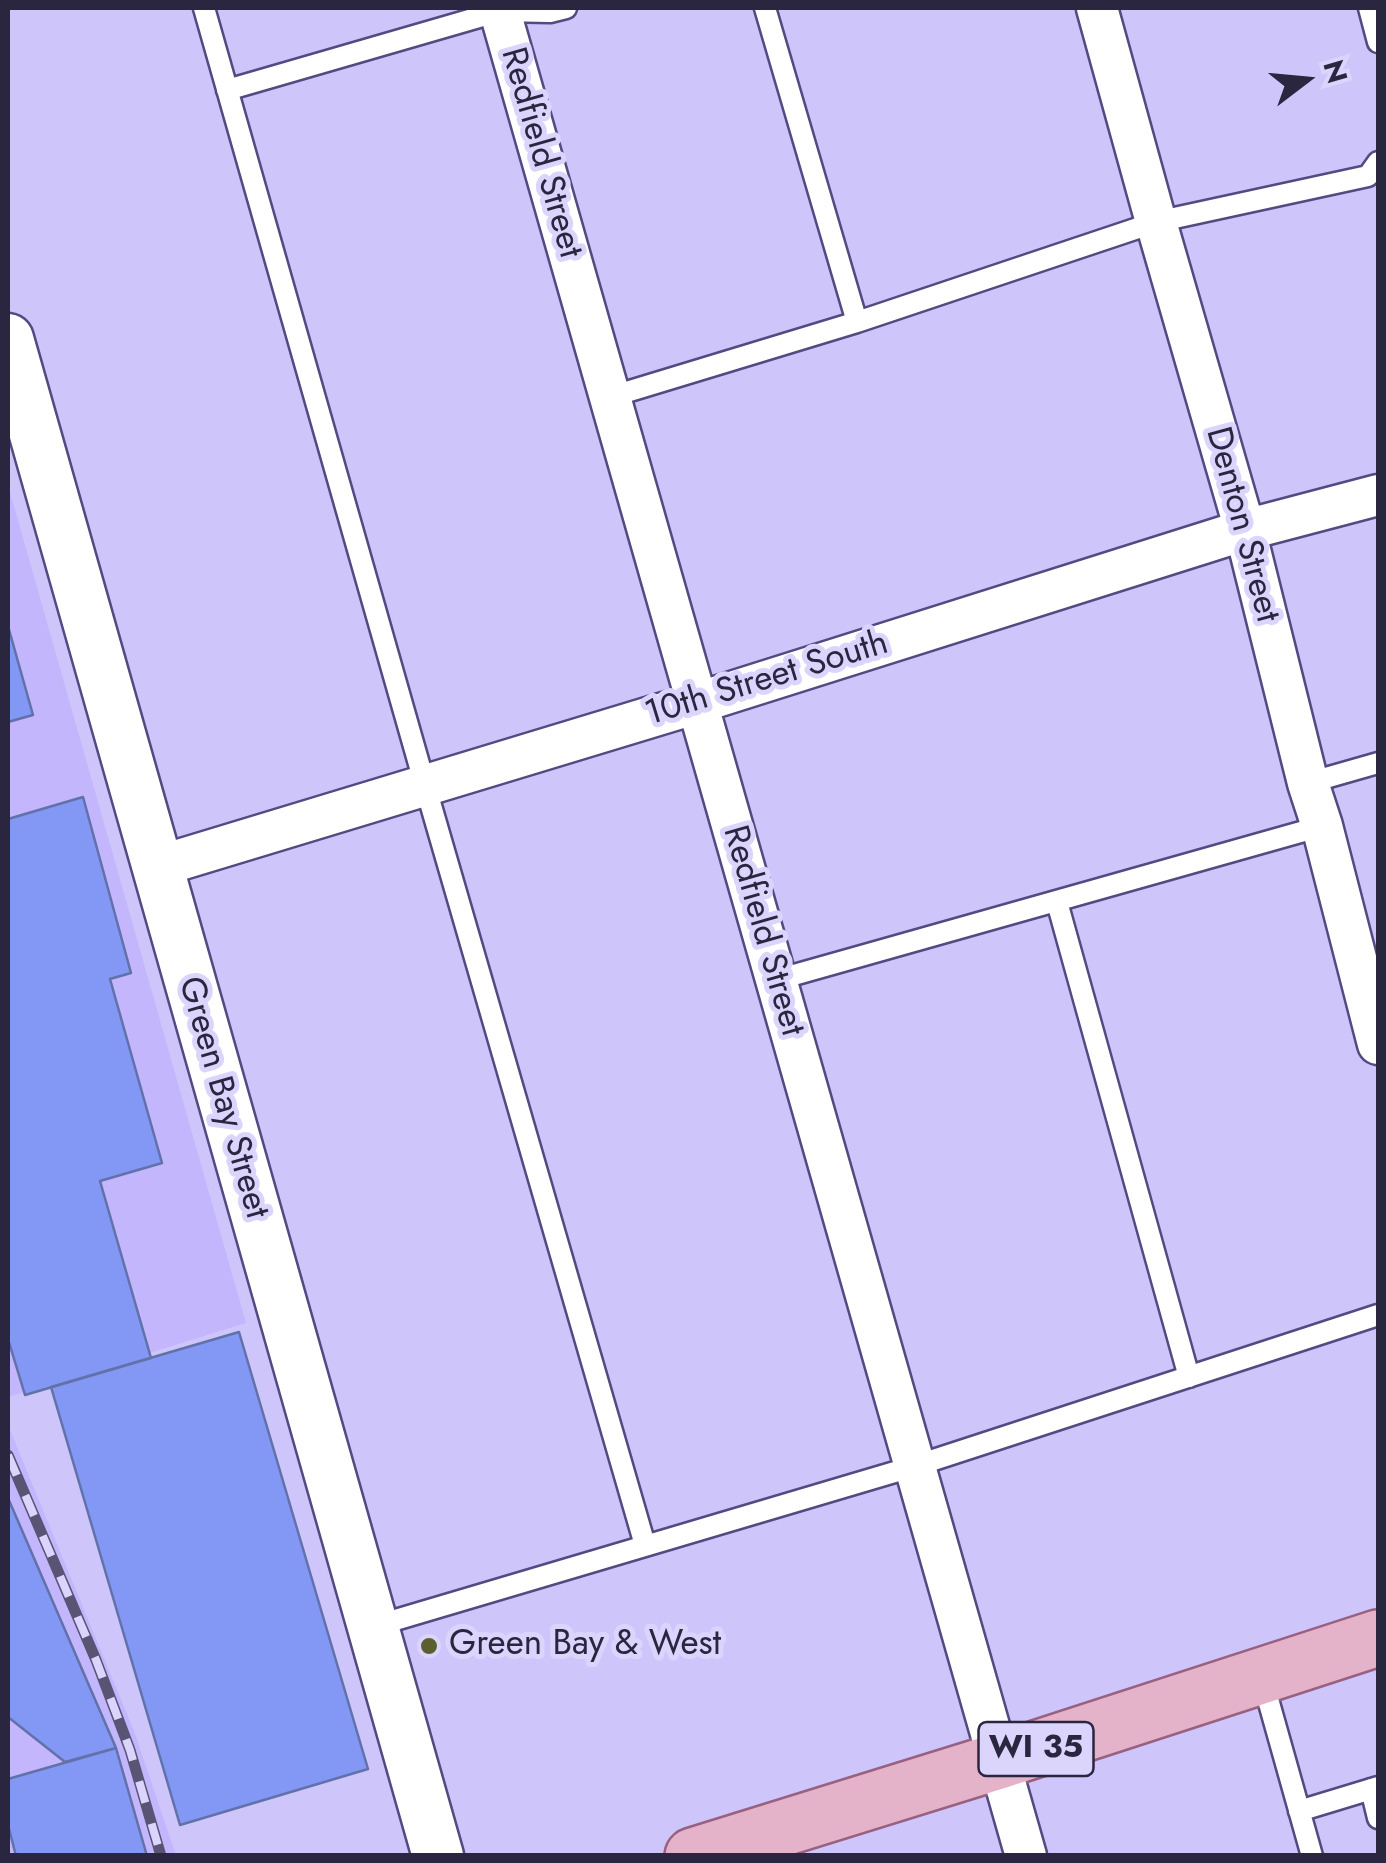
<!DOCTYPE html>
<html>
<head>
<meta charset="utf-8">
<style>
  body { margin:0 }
  #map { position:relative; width:1386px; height:1863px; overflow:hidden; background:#cec6fa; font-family:Jost,sans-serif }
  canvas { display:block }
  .frame { position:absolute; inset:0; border:10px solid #2b263f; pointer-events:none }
  .north { position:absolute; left:1256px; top:30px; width:100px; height:100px; -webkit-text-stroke:8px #dbd5fd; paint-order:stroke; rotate:74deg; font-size:28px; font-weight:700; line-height:40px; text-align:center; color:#2b263f }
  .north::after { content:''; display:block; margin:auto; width:35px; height:45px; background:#2b263f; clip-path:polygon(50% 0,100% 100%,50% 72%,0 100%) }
</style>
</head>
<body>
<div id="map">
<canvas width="1386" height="1863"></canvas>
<div class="frame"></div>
<div class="north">N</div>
</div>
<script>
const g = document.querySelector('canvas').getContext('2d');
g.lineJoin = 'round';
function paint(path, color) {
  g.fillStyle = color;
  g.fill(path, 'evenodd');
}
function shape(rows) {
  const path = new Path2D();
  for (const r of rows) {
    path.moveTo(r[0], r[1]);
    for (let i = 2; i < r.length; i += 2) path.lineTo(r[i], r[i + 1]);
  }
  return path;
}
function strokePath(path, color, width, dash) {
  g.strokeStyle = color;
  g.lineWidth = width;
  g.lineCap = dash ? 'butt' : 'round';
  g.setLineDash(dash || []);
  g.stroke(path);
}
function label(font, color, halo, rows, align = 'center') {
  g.font = font + ' Jost,sans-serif';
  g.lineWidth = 10;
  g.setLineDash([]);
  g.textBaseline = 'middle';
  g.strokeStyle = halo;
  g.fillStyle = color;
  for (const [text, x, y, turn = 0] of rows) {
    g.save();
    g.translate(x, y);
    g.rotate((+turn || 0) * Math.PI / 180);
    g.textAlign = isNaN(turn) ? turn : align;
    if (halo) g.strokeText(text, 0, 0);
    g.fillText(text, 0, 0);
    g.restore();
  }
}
const built = shape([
  [8,485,246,1323,8,1397],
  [8,1425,134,1731,176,1855,8,1855]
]);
const building = shape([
  [8,626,33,715,8,722,8,626],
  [83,797,131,973,110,979,162,1163,100,1181,151,1358,25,1395,8,1339,8,819,83,797],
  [239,1332,368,1769,180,1825,51,1387,239,1332],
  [8,1498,116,1748,65,1762,8,1717,8,1498],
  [116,1748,147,1856,16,1856,8,1825,8,1779,116,1748]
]);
const service = shape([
  [204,8,425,785,645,1545],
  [765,8,857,322],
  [1369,8,1378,42],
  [227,90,500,11,550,12,566,8],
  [610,397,857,322,1156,222,1368,176,1378,162],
  [1308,783,1378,763],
  [1057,902,1189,1377],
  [776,980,1322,826],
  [375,1626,915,1466,1378,1315],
  [1262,1678,1312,1856],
  [1371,1789,1378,1818],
  [1299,1811,1378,1787]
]);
const minor = shape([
  [499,8,1026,1856],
  [1097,8,1156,222,1245,530,1308,783,1322,826,1378,1044],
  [156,867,697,703,1245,530,1378,495]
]);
const tertiary = shape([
  [8,339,438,1856]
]);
const primary = shape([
  [693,1856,999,1761,1378,1638]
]);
const rail = shape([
  [8,1455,96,1660,130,1750,161,1856]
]);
const markers = [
  [429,1646,10,"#5c5f2d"]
];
const shields = [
  [1036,1749,115]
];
const shieldNames = [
  ["WI 35",1036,1749]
];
const streetNames = [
  ["Redfield Street",540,153,74],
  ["Denton Street",1241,525,75],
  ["10th Street South",767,680,-17],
  ["Redfield Street",762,931,74],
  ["Green Bay Street",222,1098,74]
];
const poiNames = [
  ["Green Bay & West",449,1646]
];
paint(built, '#c3b6fd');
paint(building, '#8298f4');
strokePath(building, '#6271aa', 2.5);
strokePath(service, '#544980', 25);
strokePath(minor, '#544980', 45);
strokePath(tertiary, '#544980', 55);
strokePath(primary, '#986081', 60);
strokePath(service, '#fff', 20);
strokePath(minor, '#fff', 40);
strokePath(tertiary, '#fff', 50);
strokePath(primary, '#e5b3c9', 55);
strokePath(rail, '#595374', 11);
strokePath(rail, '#dbd5fd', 8, [22]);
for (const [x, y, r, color] of markers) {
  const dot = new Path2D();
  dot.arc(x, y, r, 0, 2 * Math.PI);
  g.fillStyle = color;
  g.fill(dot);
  strokePath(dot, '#dbd5fd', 4);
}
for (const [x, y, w] of shields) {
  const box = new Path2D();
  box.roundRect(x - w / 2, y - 27, w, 54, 8);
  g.fillStyle = '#dbd5fd';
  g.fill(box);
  strokePath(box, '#2b263f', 2.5);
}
label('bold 32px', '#2b263f', null, shieldNames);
label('35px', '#2b263f', '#dbd5fd', streetNames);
label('35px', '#2b263f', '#dbd5fd', poiNames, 'left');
</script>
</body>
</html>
